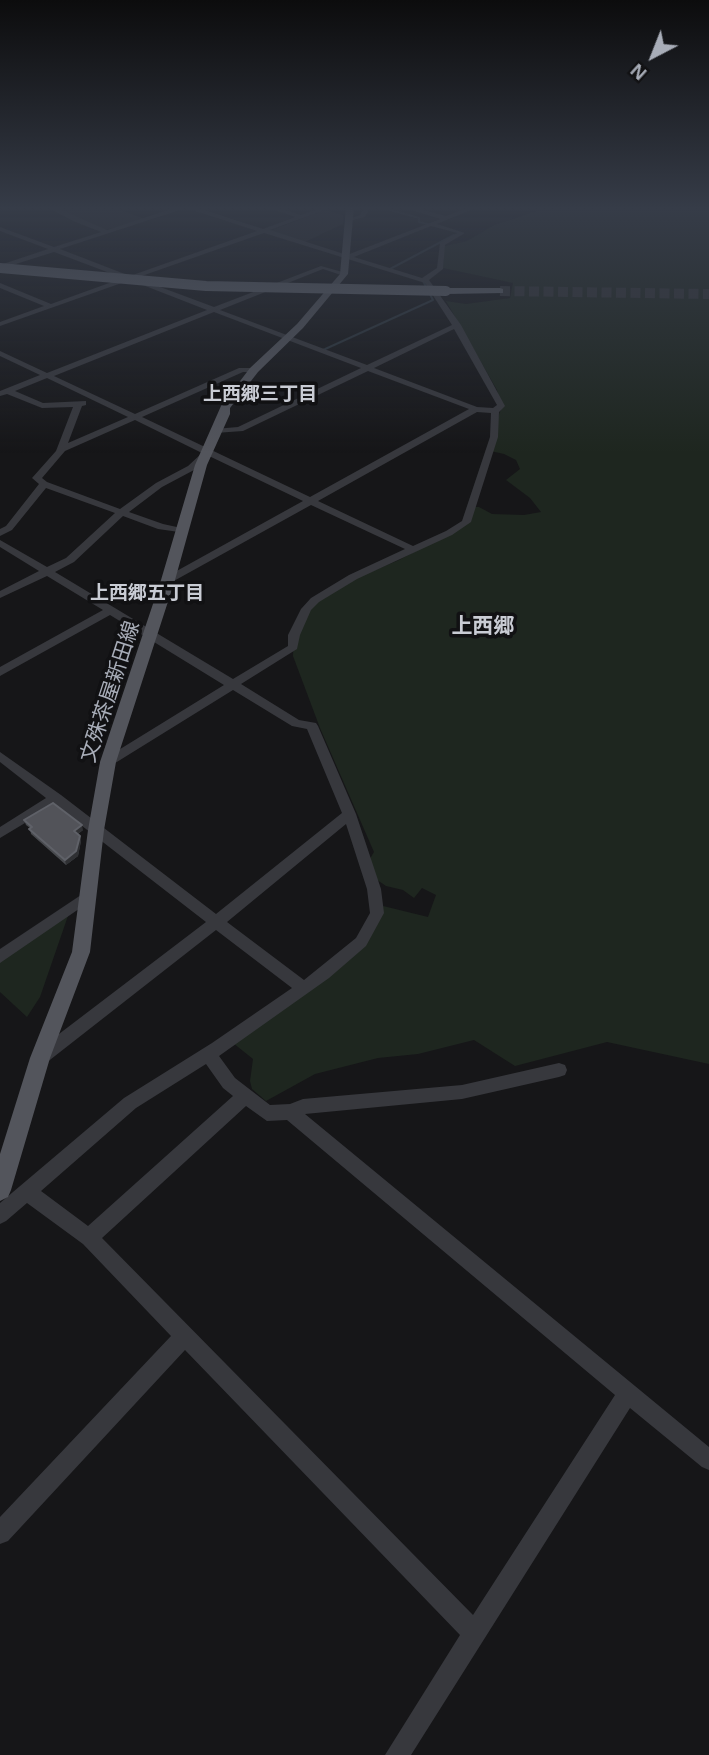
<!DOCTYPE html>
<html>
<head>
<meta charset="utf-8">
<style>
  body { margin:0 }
  #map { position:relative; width:709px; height:1755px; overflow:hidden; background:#161618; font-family:Helvetica,sans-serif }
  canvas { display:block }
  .north { position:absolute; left:618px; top:21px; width:70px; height:70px; -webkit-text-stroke:5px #111113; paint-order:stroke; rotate:222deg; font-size:19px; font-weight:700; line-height:28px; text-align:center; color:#a8adb8 }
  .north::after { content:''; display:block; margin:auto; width:24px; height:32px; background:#a8adb8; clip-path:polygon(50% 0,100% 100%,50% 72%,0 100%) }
</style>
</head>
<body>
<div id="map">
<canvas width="709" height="1755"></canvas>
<div class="north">N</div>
</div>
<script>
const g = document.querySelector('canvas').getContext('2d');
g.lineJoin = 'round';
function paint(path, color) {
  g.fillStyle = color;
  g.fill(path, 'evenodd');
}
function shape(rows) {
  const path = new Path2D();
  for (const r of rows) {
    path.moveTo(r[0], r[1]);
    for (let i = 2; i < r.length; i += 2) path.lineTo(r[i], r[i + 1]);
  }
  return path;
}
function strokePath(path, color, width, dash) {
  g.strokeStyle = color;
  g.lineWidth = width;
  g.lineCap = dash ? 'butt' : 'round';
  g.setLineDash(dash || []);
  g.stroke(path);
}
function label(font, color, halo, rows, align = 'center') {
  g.font = font + ' Helvetica,"Noto Sans JP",sans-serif';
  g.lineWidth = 7;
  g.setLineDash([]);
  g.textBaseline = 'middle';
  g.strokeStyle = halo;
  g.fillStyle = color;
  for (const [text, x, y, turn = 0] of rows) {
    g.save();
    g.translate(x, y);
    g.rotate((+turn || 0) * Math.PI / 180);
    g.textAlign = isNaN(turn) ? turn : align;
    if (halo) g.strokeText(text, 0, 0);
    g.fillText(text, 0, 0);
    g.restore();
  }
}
const built = shape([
  [54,207,123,207,117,209,145,219,106,230],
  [325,210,343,215,343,224,305,242,269,231]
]);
const green = shape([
  [537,207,709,207,709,1064,607,1042,515,1066,474,1040,418,1054,378,1058,315,1074,266,1101,252,1089,250,1081,253,1059,233,1043,358,949,379,905,428,917,436,895,422,888,414,898,403,890,386,886,370,875,368,862,374,852,320,728,293,656,294,627,323,592,399,560,457,529,463,524,470,507,479,507,492,514,524,515,541,512,530,498,506,480,520,469,516,460,504,454,486,450,501,409,497,390,446,301,466,304,510,298,513,283,443,268,444,246,467,241,494,225,537,211],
  [69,913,40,997,27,1017,0,992,0,962]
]);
const stream = shape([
  [380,207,419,218,419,222,431,225],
  [390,269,454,235],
  [323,350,433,300,422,279]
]);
const highwayTunnel = shape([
  [500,291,709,294]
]);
const minor = shape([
  [47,207,55,207,107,230,177,207,195,207,263,229,295,217,266,207,276,207,301,215,324,207,333,207,270,230,347,255,440,219,402,207,412,207,446,216,469,207,478,207,437,224,465,233,445,245,443,269,429,280,461,325,505,406,499,412,498,437,471,522,452,535,357,579,319,602,311,610,300,635,297,649,241,684,299,720,316,723,318,726,356,814,381,889,384,913,366,946,329,978,219,1056,235,1078,270,1105,290,1104,303,1099,462,1085,559,1063,565,1065,567,1070,565,1075,559,1077,462,1099,305,1114,709,1447,709,1470,702,1467,630,1408,411,1755,385,1755,460,1635,185,1350,8,1541,0,1544,0,1517,171,1336,83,1244,27,1203,6,1221,0,1224,0,1203,124,1098,212,1043,292,988,216,930,46,1063,40,1065,34,1063,32,1058,34,1053,206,922,55,805,0,838,0,827,46,798,0,762,0,752,61,795,216,914,342,813,307,729,292,726,233,690,112,765,104,765,102,762,104,759,224,685,110,615,0,676,0,667,103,610,47,576,0,598,0,591,39,571,0,547,0,540,47,567,66,558,115,513,46,488,12,530,0,536,0,529,6,526,39,484,32,478,56,451,73,407,42,408,7,394,0,396,0,391,40,375,0,356,0,351,47,373,207,310,130,280,0,326,0,322,44,306,0,288,0,283,51,304,123,278,54,252,0,269,0,265,48,249,0,231,0,227,54,247,101,232,73,221,47,207],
  [186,208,257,231,130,276,60,249,186,208],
  [431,226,457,233,440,243,437,268,422,278,354,257,431,226],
  [264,233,425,283,452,325,367,365,220,310,323,269,344,276,346,273,321,266,214,307,136,278,264,233],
  [214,312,361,368,238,427,215,429,215,433,243,431,368,371,469,409,310,497,142,417,243,372,257,372,257,368,239,368,135,414,54,376,214,312],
  [454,329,497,405,493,408,477,407,374,368,454,329],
  [47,378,128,417,68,443,82,406,86,405,86,401,43,403,15,391,47,378],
  [477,412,491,413,490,437,462,521,446,531,413,546,318,501,477,412],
  [135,420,202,453,188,466,156,483,120,509,47,482,42,478,65,451,135,420],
  [209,456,303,501,164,578,164,582,172,582,311,505,405,549,349,575,311,598,301,609,288,635,288,646,233,679,55,572,74,562,123,516,158,529,186,533,186,529,163,524,129,512,162,487,194,470,209,456],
  [346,824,367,889,370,913,356,938,304,980,227,922,346,824],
  [206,1064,223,1088,233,1096,88,1226,41,1191,136,1108,206,1064],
  [246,1106,267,1121,287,1120,615,1395,473,1615,102,1238,246,1106],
  [364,207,370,207,365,217,346,222,346,220,360,215,364,207],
  [87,891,92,892,94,896,92,900,0,963,0,949,87,891]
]);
const major = shape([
  [346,207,354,207,348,274,303,328,258,372,230,408,230,414,207,465,175,580,116,762,104,830,90,952,50,1058,11,1190,8,1197,0,1201,0,1154,30,1058,72,952,88,830,100,762,161,580,195,465,221,406,250,368,297,324,340,274,346,207]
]);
const highway = shape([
  [500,288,503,289,503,293,446,294,441,291,446,288,500,288]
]);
const highwayBridge = shape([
  [0,268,206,286,446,291]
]);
const wall = shape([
  [24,820,83,830,78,834,81,841,78,856,66,865,31,834,30,828,26,825]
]);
const shadedWall = shape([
  [82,825,83,830,75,836,74,831],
  [80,836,81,841,78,856,66,865,65,860]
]);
const building = shape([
  [53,803,82,825,74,831,80,836,76,851,65,860,29,829,32,827,24,820,53,803]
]);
const farNeighbourhoodnames = [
  ["上西郷三丁目",260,395],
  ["上西郷五丁目",147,594]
];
const farQuarternames = [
  ["上西郷",483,627]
];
const streetNames = [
  ["文殊茶屋新田線",111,692,-72]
];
paint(built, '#222225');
paint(green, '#1e261f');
strokePath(stream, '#2c353c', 2);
strokePath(highwayTunnel, '#333438', 10, [10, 4.5]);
paint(minor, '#37383d');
paint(major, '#53555c');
paint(highway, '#63666e');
strokePath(highwayBridge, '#63666e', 10);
paint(wall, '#47494d');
paint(shadedWall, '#2f3033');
paint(building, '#525359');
strokePath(building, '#5f6168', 2);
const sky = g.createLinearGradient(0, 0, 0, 453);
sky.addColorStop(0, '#0c0c0d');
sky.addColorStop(0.46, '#363c48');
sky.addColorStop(1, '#363c4800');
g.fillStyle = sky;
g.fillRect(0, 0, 709, 453);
label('bold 19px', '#c9ccd4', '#111113', farNeighbourhoodnames);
label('bold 21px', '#c9ccd4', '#111113', farQuarternames);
label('21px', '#a8adb8', '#111113', streetNames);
</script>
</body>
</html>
